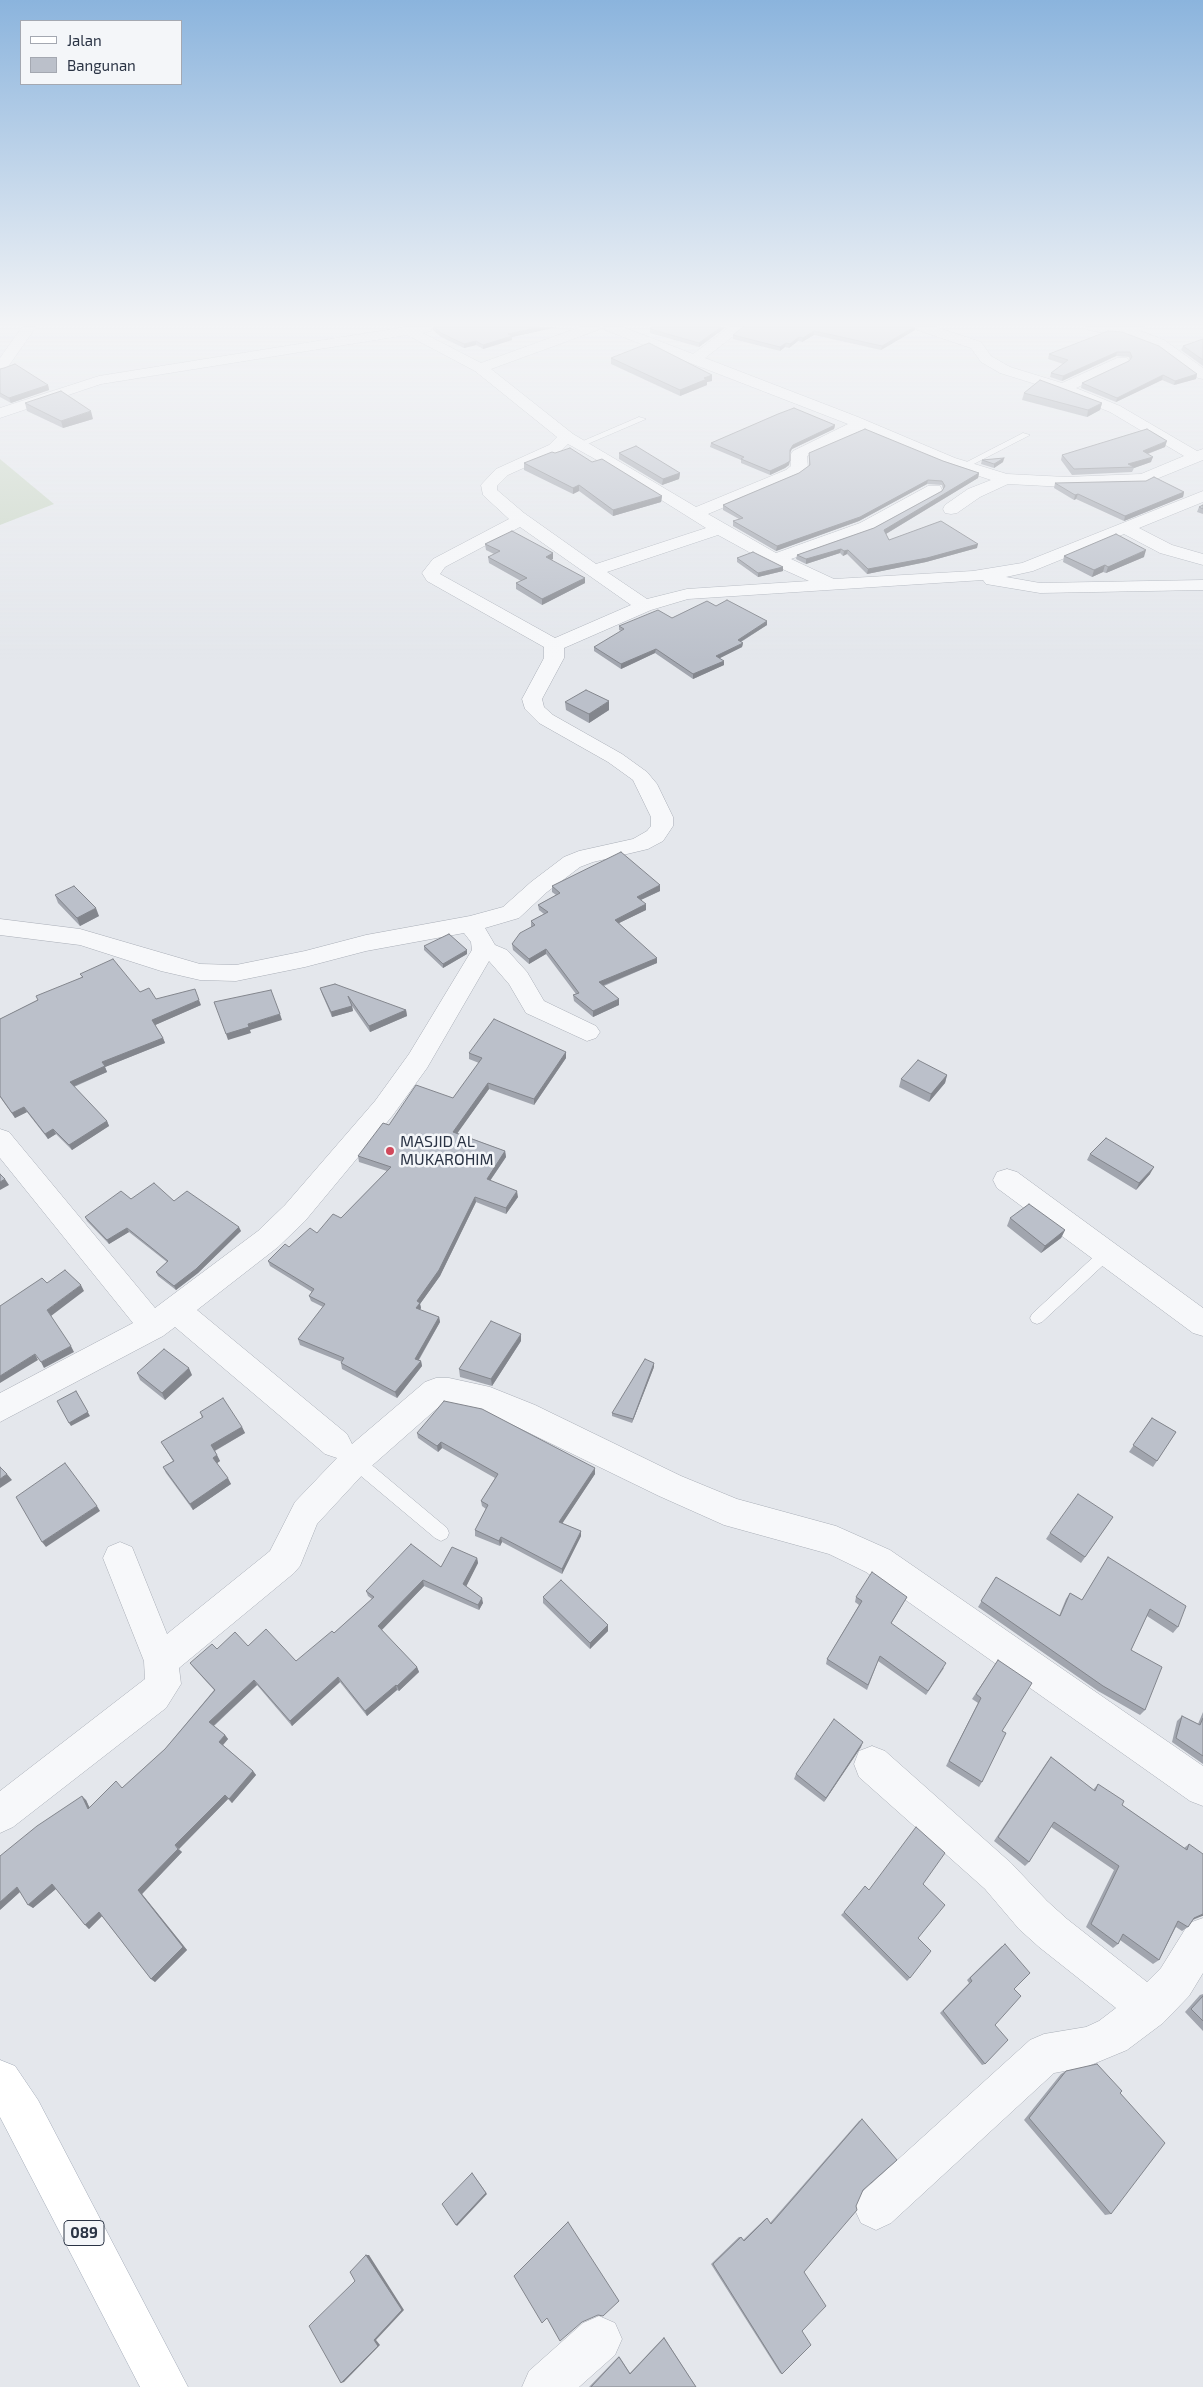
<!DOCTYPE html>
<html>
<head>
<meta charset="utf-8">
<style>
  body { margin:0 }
  #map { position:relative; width:1203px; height:2387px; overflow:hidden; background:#e4e7ec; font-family:"Exo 2",sans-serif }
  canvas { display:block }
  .legend { position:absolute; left:20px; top:20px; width:162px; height:65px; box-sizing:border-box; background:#f4f6f9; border:1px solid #a4a8b1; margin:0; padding:6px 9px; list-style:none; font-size:15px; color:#2b3445 }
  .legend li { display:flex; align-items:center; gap:10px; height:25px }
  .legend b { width:25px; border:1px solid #a4a8b1 }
</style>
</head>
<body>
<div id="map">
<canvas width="1203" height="2387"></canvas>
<ul class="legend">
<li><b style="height:6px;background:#fff"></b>Jalan</li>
<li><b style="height:14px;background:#bbc0ca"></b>Bangunan</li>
</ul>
</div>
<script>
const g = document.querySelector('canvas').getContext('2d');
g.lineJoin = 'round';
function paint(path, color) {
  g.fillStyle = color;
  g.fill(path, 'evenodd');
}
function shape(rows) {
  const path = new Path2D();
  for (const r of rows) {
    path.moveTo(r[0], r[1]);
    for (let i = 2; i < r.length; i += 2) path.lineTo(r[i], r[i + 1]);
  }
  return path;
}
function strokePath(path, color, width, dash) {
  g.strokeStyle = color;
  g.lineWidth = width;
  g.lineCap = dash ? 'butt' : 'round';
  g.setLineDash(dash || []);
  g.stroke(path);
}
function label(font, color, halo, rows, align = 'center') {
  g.font = font + ' "Exo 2",sans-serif';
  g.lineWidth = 5;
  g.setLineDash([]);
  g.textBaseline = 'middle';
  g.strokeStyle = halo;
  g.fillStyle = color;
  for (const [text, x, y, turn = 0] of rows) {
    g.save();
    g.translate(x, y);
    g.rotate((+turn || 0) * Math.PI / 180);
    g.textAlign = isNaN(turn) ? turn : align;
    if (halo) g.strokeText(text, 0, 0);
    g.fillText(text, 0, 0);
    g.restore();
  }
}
const green = shape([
  [0,459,54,504,0,525]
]);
const service = shape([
  [639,417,646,419,583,446,576,444,639,417],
  [1023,433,1030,435,966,468,959,466,1023,433],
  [1107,1247,1112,1249,1114,1253,1112,1257,1042,1322,1037,1324,1032,1322,1030,1318,1032,1314,1102,1249,1107,1247],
  [355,1454,361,1456,447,1528,449,1533,447,1538,441,1541,435,1538,349,1466,347,1461,349,1456,355,1454]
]);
const minor = shape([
  [405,327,432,327,431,331,423,333,481,363,580,327,600,327,598,330,491,369,573,434,696,507,786,470,791,466,791,454,793,451,848,424,605,330,603,327,623,327,693,354,729,327,745,327,705,358,858,417,955,458,1007,474,1066,477,1141,474,1184,456,1110,412,1058,391,1000,373,981,362,971,348,917,330,915,327,936,327,981,342,991,356,1010,367,1062,383,1117,358,1127,358,1129,361,1127,364,1076,388,1120,406,1197,451,1203,449,1203,460,1144,484,1066,487,1008,484,980,497,957,513,951,514,945,513,943,509,945,505,968,489,991,480,943,464,862,430,807,456,808,468,798,476,708,514,776,553,860,523,928,486,940,486,942,490,940,494,872,531,791,559,834,579,973,571,1022,563,1203,491,1203,502,1139,528,1172,545,1203,554,1203,565,1160,553,1124,534,1033,571,1006,577,1040,583,1203,580,1203,590,1040,593,986,584,983,580,688,599,651,610,564,648,564,658,542,699,544,707,553,715,622,754,647,772,657,784,673,817,673,826,663,841,648,849,593,862,580,867,547,892,519,918,485,928,495,945,507,950,527,972,544,1001,596,1026,600,1032,596,1038,587,1041,526,1013,509,984,489,961,427,1068,393,1115,305,1221,278,1247,197,1310,347,1434,352,1444,425,1382,436,1378,449,1378,490,1387,535,1405,681,1476,737,1499,836,1526,890,1550,1203,1766,1203,1806,1190,1801,866,1572,829,1554,724,1525,659,1496,513,1425,487,1414,442,1404,366,1471,317,1524,300,1566,294,1573,179,1668,181,1684,166,1708,13,1827,0,1833,0,1791,145,1679,144,1661,103,1558,108,1547,120,1542,132,1547,167,1634,270,1551,295,1502,337,1458,325,1454,175,1327,163,1336,0,1422,0,1393,133,1323,0,1158,0,1129,9,1132,155,1308,258,1231,285,1205,375,1101,409,1054,472,950,471,942,464,933,366,951,305,967,236,981,200,980,161,971,80,945,0,935,0,919,80,929,200,964,236,965,305,951,366,935,470,916,503,907,531,882,564,857,579,851,633,839,647,831,651,826,651,817,633,780,608,762,539,723,525,709,522,699,544,658,544,647,427,581,422,573,433,559,509,519,483,495,481,485,496,469,549,445,557,437,475,371,407,335,101,384,0,418,0,408,99,376,405,327],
  [568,444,604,464,706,528,596,564,524,513,497,490,497,486,508,475,561,451,568,444],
  [520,527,631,605,555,638,440,574,445,567,520,527],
  [718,535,769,563,809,581,687,589,647,599,607,572,718,535],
  [1086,327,1145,327,1141,331,1164,340,1203,368,1203,379,1198,378,1154,346,1124,334,1114,335,1088,330,1086,327],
  [1007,1169,1017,1172,1203,1308,1203,1336,1193,1333,997,1188,993,1180,997,1172,1007,1169],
  [872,1746,885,1751,1011,1863,1047,1901,1067,1919,1147,1982,1161,1968,1189,1923,1203,1918,1203,1973,1189,1996,1163,2023,1127,2050,1086,2067,1054,2073,891,2223,876,2230,861,2223,854,2208,861,2193,1030,2040,1044,2034,1086,2027,1099,2021,1116,2008,1039,1947,1019,1929,985,1889,859,1777,854,1764,859,1751,872,1746],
  [599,2316,615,2323,622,2339,615,2355,579,2387,522,2387,529,2371,583,2323,599,2316]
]);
const secondary = shape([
  [22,327,36,327,5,371,0,372,0,358,22,327]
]);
const primary = shape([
  [0,2060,15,2066,38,2100,188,2387,140,2387,0,2117,0,2060]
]);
const wall = shape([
  [433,327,557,327,512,337,512,340,483,349,476,345,464,348,441,337,433,330],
  [649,327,726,327,699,347,650,333,650,329,652,328],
  [743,327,915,330,881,350,814,335,802,342,798,341,789,348,785,347,780,351,733,339,733,335],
  [1108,331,1197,374,1196,379,1174,385,1162,380,1116,402,1081,388,1082,383,1129,361,1130,360,1129,357,1116,356,1062,381,1050,377,1051,373,1063,364,1048,359,1049,354],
  [1203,339,1203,366,1181,350,1183,346],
  [611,358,712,375,712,381,707,382,707,385,680,396,611,364],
  [0,369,48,385,49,390,11,403,0,397],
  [1024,393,1102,403,1100,410,1087,417,1022,400],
  [25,403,93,419,63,428,27,411],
  [835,425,834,429,792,449,790,453,789,465,785,468,770,475,741,463,741,460,710,447,711,443],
  [1165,447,1148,454,1151,462,1134,468,1132,472,1072,475,1061,460,1062,455],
  [555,453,592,462,662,496,661,502,613,516,579,491,573,494,524,470,524,463],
  [619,453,680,473,679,479,662,485,619,459],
  [809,453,943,461,979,473,978,478,886,534,889,540,977,548,926,562,867,574,847,554,843,556,840,553,806,564,796,559,797,555,874,528,942,491,943,489,942,485,927,484,859,521,776,551,733,526,733,521,739,519,723,510,723,505,799,473,809,466],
  [1004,458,1003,462,994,468,981,464,982,460],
  [1055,483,1184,492,1183,497,1124,521,1076,499,1074,500,1054,488],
  [1203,505,1203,514,1197,512,1199,507],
  [485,544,553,553,553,559,551,560,585,583,542,605,516,589,516,583,521,581,489,563,488,557,494,554,486,550],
  [1064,556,1144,557,1106,573,1103,572,1092,577,1063,562],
  [737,558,783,567,783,571,758,577,737,562],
  [716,606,767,621,767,625,741,642,743,643,742,647,720,658,724,665,693,679,655,653,621,669,594,651,594,647,621,631,619,630,619,626,672,618],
  [565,702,609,710,589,723,566,710],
  [552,886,660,891,641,900,646,910,619,923,657,963,604,986,619,1005,593,1017,574,1001,573,995,576,994,546,954,529,964,513,950,512,944,531,927,531,921,544,914,539,910,538,905,556,895,552,892],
  [55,895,99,916,80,926,58,903],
  [424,946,467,954,443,968,424,950],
  [80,974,140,992,156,999,201,1005,155,1025,163,1038,165,1043,105,1067,107,1072,74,1087,107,1121,109,1126,72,1150,56,1134,48,1139,27,1112,15,1118,0,1097,0,1019,82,977],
  [320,988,406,1010,407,1016,370,1032,352,1006,353,1011,332,1017,322,994],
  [566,1052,566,1058,534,1105,489,1089,457,1133,505,1151,506,1157,490,1181,518,1197,506,1214,476,1202,440,1276,420,1304,421,1308,420,1310,439,1317,440,1322,419,1360,421,1361,422,1366,397,1398,342,1369,341,1363,342,1362,300,1345,298,1339,323,1307,311,1301,309,1296,312,1292,270,1266,268,1261,289,1247,317,1233,341,1218,387,1171,359,1162,358,1156,389,1125,453,1098,479,1063,469,1059,469,1053],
  [947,1075,945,1083,929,1102,899,1087,901,1079],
  [1090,1154,1150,1174,1136,1190,1087,1160],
  [131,1199,174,1201,241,1231,198,1273,176,1290,158,1276,156,1272,167,1262,129,1232,109,1244,87,1221,85,1217],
  [1010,1218,1065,1230,1061,1238,1041,1253,1007,1226],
  [521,1341,492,1386,460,1377,459,1369],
  [654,1367,632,1423,612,1416,612,1413],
  [137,1373,192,1375,165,1400,140,1380],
  [200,1412,242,1427,245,1433,215,1451,220,1461,217,1463,231,1484,193,1510,166,1473,163,1467,173,1461,161,1442,202,1418],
  [1152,1418,1176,1432,1153,1467,1129,1452],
  [417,1433,595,1474,562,1523,581,1531,581,1536,562,1574,502,1542,500,1546,475,1536,475,1530,486,1509,482,1506,481,1501,495,1478,442,1448,438,1452,418,1438],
  [1113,1517,1081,1563,1046,1539,1050,1533],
  [1108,1557,1178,1627,1173,1633,1147,1616,1131,1650,1145,1710,1140,1715,1098,1691,978,1607,996,1577,1059,1616,1066,1599,1070,1593,1082,1600],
  [477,1558,478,1563,466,1586,483,1603,479,1610,424,1586,381,1630,417,1667,419,1672,399,1691,397,1690,367,1716,340,1682,292,1726,257,1685,214,1726,225,1735,228,1739,223,1745,253,1771,256,1775,232,1803,228,1799,179,1849,182,1852,142,1894,187,1950,155,1982,151,1979,102,1916,89,1929,56,1889,33,1908,20,1892,0,1910,86,1800,89,1807,122,1788,165,1749,214,1690,194,1668,190,1663,217,1649,248,1646,296,1661,334,1633,372,1599,368,1596,366,1591,441,1567],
  [543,1597,608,1625,608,1631,590,1649,543,1603],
  [856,1597,907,1597,891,1624,944,1668,926,1695,878,1661,867,1690,826,1664,827,1659,859,1605,855,1602],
  [998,1660,1002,1731,982,1782,979,1787,946,1766,978,1703,972,1699],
  [1203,1712,1203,1764,1172,1742,1177,1721,1182,1716,1198,1724],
  [861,1747,824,1802,794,1779,796,1774],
  [1051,1757,1093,1790,1098,1784,1122,1805,1184,1848,1189,1844,1202,1916,1193,1920,1188,1927,1182,1931,1176,1927,1159,1960,1153,1964,1120,1940,1118,1944,1113,1948,1086,1927,1114,1870,1051,1827,1029,1862,1025,1866,994,1841,1047,1762],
  [923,1884,910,1978,907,1981,841,1915,844,1912,869,1890],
  [1002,1946,1014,1989,995,2025,985,2064,982,2065,940,2013,969,1983,967,1980],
  [1203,1994,1203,2031,1185,2012,1200,1995],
  [1066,2071,1120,2093,1111,2214,1105,2215,1024,2120,1061,2074],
  [862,2119,863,2190,804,2272,802,2331,782,2374,780,2373,711,2264,739,2237,741,2237,743,2240,765,2219,767,2218,770,2223,859,2121],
  [664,2337,696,2387,589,2387,619,2356,630,2373]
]);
const shadedWall = shape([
  [540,327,557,327,512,337,512,340,483,349,483,345,508,334],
  [721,327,726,327,699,347,699,343],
  [914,327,915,327,915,330,881,350,882,346],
  [814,331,814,335,802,342,803,338],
  [799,337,798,341,789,348,790,344],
  [476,341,476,345,464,348,464,344],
  [786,343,785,347,780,351,780,347],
  [1117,352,1116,356,1062,381,1063,376],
  [1197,374,1196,379,1174,385,1175,381],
  [712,375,712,381,707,382,707,385,680,396,680,390,704,378],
  [1163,375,1162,380,1116,402,1117,398],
  [48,385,49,390,11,403,9,398],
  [1102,403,1100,410,1087,417,1088,410],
  [91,411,93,419,63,428,61,421],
  [835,425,834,429,792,449,789,454,790,450,793,445],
  [1167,441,1165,447,1141,456,1143,451],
  [1153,457,1151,462,1134,468,1134,467,1128,464],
  [1004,458,1003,462,994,468,994,464],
  [790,461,789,465,785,468,770,475,770,471],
  [680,473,679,479,662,485,663,479],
  [979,473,978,478,884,535,884,530],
  [928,480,927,484,859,521,776,551,777,546],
  [579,485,579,491,573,494,573,488],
  [1184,492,1183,497,1124,521,1125,516],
  [1078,494,1076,499,1074,500,1075,495],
  [662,496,661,502,613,516,613,510],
  [978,544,977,548,926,562,867,574,868,569],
  [841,549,840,553,806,564,806,559],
  [848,550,847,554,843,556,844,551],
  [1146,550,1144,557,1106,573,1108,567],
  [553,553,553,559,546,563,546,557],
  [1105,565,1103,572,1092,577,1094,570],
  [783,567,783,571,758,577,758,573],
  [585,578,585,583,542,605,542,599],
  [767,621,767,625,737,644,738,640],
  [743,643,742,647,716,660,716,656],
  [656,649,655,653,621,669,621,664],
  [724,661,724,665,693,679,693,674],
  [609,701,609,710,589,723,589,714],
  [660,885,660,891,636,902,637,897],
  [646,904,646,910,615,925,615,920],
  [96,908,99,916,80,926,77,918],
  [546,949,546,954,529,964,529,959],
  [467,950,467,954,443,968,443,964],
  [657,958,657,963,599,987,599,982],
  [619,999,619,1005,593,1017,593,1011],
  [199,1000,201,1005,153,1026,152,1020],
  [352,1006,353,1011,332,1017,331,1012],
  [406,1010,407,1016,370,1032,369,1026],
  [280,1014,282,1020,250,1030,251,1033,228,1040,226,1034,248,1024],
  [163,1038,165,1043,105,1067,107,1072,72,1087,70,1082,102,1062],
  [566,1052,566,1058,534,1105,534,1099],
  [947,1075,945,1083,929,1102,931,1094],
  [488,1083,489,1089,454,1138,453,1132],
  [24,1107,27,1112,15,1118,12,1113],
  [107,1121,109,1126,72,1150,69,1145],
  [53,1129,56,1134,48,1139,45,1134],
  [505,1151,506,1157,487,1185,487,1179],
  [1154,1167,1150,1174,1136,1190,1139,1183],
  [5,1179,9,1185,0,1190,0,1182],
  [517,1191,518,1197,506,1214,506,1208],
  [475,1197,476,1202,440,1276,420,1304,421,1308,417,1314,416,1308,417,1301],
  [239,1227,241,1231,198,1273,176,1290,174,1286],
  [127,1228,129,1232,109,1244,107,1240],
  [1065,1230,1061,1238,1041,1253,1045,1246],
  [81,1285,84,1291,51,1316,47,1310],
  [439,1317,440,1322,416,1364,415,1359],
  [521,1334,521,1341,492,1386,491,1379],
  [71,1346,74,1352,44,1368,41,1362],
  [35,1354,38,1360,0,1383,0,1376],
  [421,1361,422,1366,397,1398,395,1392],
  [654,1363,654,1367,632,1423,633,1419],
  [189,1368,192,1375,165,1400,162,1393],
  [76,1391,90,1416,71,1426,69,1423],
  [242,1427,245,1433,214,1451,211,1445],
  [441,1442,442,1448,438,1452,437,1446],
  [217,1455,220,1461,216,1464,213,1458],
  [595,1468,595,1474,560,1527,559,1522],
  [7,1474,12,1480,0,1488,0,1479],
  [228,1478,231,1484,193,1510,190,1504],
  [97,1506,100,1511,46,1547,42,1542],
  [581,1531,581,1536,562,1574,562,1569],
  [501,1537,502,1542,500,1546,499,1541],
  [477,1558,478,1563,465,1589,463,1584],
  [423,1580,424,1586,380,1632,378,1626],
  [482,1598,483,1603,479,1610,478,1605],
  [608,1625,608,1631,590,1649,590,1643],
  [417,1667,419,1672,399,1691,397,1686],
  [338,1677,340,1682,292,1726,290,1721],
  [254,1680,257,1685,212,1727,209,1722],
  [396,1685,397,1690,367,1716,365,1711],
  [225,1735,228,1739,222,1746,219,1742],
  [863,1742,861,1747,824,1802,826,1798],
  [253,1771,256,1775,232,1803,229,1799],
  [225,1795,228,1799,179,1849,175,1845],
  [82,1796,86,1800,92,1813,88,1809],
  [178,1849,182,1852,142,1894,187,1950,155,1982,151,1979,138,1890],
  [52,1884,57,1888,33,1908,28,1905],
  [17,1887,22,1890,0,1910,0,1902],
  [99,1912,103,1915,89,1929,85,1925],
  [1203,1914,1203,1916,1202,1916,1188,1921,1194,1918],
  [472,2173,487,2194,457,2226,456,2225],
  [366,2255,369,2255,404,2310,376,2340,380,2345,344,2382,341,2383,374,2340]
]);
const building = shape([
  [434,327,540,327,508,334,512,336,483,345,476,341,464,344,441,333,434,327],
  [653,327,721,327,699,343,650,329,653,327],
  [743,327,914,327,882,346,814,331,803,338,799,337,790,344,786,343,780,347,733,335,743,327],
  [1108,331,1122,332,1159,346,1197,374,1175,381,1163,375,1117,398,1082,383,1129,361,1132,357,1130,352,1117,352,1063,376,1051,373,1068,360,1049,354,1108,331],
  [1203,339,1203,360,1183,346,1203,339],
  [649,343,712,375,704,378,707,379,680,390,611,358,649,343],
  [15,364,48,385,9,398,0,393,0,369,4,368,15,364],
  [1040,380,1102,403,1088,410,1024,393,1040,380],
  [61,391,91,411,61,421,25,403,61,391],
  [794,408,835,425,793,445,790,450,790,461,785,464,770,471,741,459,744,457,711,443,778,414,794,408],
  [865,429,943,461,979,473,884,530,889,540,941,521,978,544,927,558,868,569,848,550,844,551,841,549,806,559,797,555,874,528,942,491,945,486,942,481,928,480,860,517,777,546,733,521,743,518,723,505,799,473,810,465,809,453,865,429],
  [1147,429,1167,441,1143,451,1153,457,1128,464,1134,467,1074,469,1062,455,1147,429],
  [636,446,680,473,663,479,619,453,636,446],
  [570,448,592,462,602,459,662,496,613,510,579,485,573,488,524,463,552,452,555,453,570,448],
  [1004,458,994,464,982,460,1004,458],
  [1154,477,1184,492,1125,516,1078,494,1075,495,1055,483,1146,481,1154,477],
  [1203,505,1203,509,1199,507,1203,505],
  [512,531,553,553,546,557,585,578,542,599,516,583,527,578,488,557,500,551,485,544,512,531],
  [1116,534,1146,550,1108,567,1105,565,1094,570,1064,556,1116,534],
  [753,552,783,567,758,573,737,558,753,552],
  [727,600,767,621,738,640,743,643,716,656,724,661,693,674,656,649,621,664,594,647,624,629,619,626,658,610,672,618,707,601,716,606,727,600],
  [586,690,609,701,589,714,565,702,586,690],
  [621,852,660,885,637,897,646,904,615,920,657,958,599,982,619,999,593,1011,573,995,579,993,546,949,529,959,512,944,520,933,535,925,531,921,548,912,538,905,560,893,552,886,621,852],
  [74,886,96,908,77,918,55,895,74,886],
  [449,934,467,950,443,964,424,946,449,934],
  [113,959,140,992,149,988,156,999,195,989,199,1000,152,1020,163,1038,102,1062,105,1066,70,1082,107,1121,69,1145,53,1129,45,1134,24,1107,12,1113,0,1096,0,1019,38,1000,36,996,83,977,80,974,113,959],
  [335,984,406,1010,369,1026,348,996,352,1006,331,1012,320,988,335,984],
  [271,990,280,1014,248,1024,249,1027,226,1034,214,1002,271,990],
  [494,1019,566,1052,534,1099,488,1083,453,1132,505,1151,487,1179,517,1191,506,1208,475,1197,439,1270,417,1301,420,1303,416,1308,439,1317,415,1359,421,1361,395,1392,341,1363,344,1358,298,1339,325,1304,309,1296,314,1289,268,1261,285,1244,289,1247,310,1228,317,1233,333,1214,341,1218,391,1167,358,1156,383,1123,389,1125,416,1085,453,1098,482,1058,469,1053,494,1019],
  [918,1060,947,1075,931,1094,901,1079,918,1060],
  [1106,1138,1154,1167,1139,1183,1090,1154,1106,1138],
  [0,1174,5,1179,0,1182,0,1174],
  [154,1183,174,1201,187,1191,239,1227,196,1269,174,1286,156,1272,168,1261,127,1228,107,1240,85,1217,121,1191,131,1199,154,1183],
  [1029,1204,1065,1230,1045,1246,1010,1218,1029,1204],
  [65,1270,81,1285,47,1310,71,1346,41,1362,35,1354,0,1376,0,1306,42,1278,47,1283,65,1270],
  [491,1321,521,1334,491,1379,459,1369,491,1321],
  [164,1349,189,1368,162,1393,137,1373,164,1349],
  [645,1359,654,1363,633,1419,612,1413,645,1359],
  [76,1391,88,1412,69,1423,57,1401,76,1391],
  [223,1398,242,1427,211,1445,217,1455,213,1458,228,1478,190,1504,163,1467,174,1461,161,1442,203,1417,200,1412,223,1398],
  [444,1401,482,1409,595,1468,559,1522,581,1531,562,1569,501,1537,499,1541,475,1530,488,1505,481,1501,498,1474,441,1442,437,1446,417,1433,444,1401],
  [1152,1418,1176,1432,1157,1461,1133,1445,1152,1418],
  [65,1463,97,1506,42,1542,16,1497,65,1463],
  [0,1467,7,1474,0,1479,0,1467],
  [1078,1494,1113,1517,1085,1557,1050,1533,1078,1494],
  [411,1544,441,1567,452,1547,477,1558,463,1584,482,1598,478,1605,423,1580,378,1626,417,1667,397,1686,396,1685,365,1711,338,1677,290,1721,254,1680,209,1722,225,1735,219,1742,253,1771,229,1799,225,1795,175,1845,178,1849,138,1890,183,1947,151,1979,99,1912,85,1925,52,1884,28,1905,17,1887,0,1902,0,1856,37,1826,82,1796,88,1809,116,1781,122,1788,165,1749,215,1690,190,1663,212,1644,217,1649,235,1632,248,1646,266,1629,296,1661,332,1631,334,1633,374,1597,366,1591,411,1544],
  [1108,1557,1186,1606,1178,1627,1150,1609,1131,1650,1162,1667,1145,1710,1103,1686,981,1601,996,1577,1060,1616,1070,1593,1082,1600,1108,1557],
  [872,1572,907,1597,891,1623,946,1663,928,1691,880,1656,868,1685,827,1659,862,1601,856,1597,872,1572],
  [561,1580,608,1625,590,1643,543,1597,561,1580],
  [998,1660,1032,1683,1002,1731,1006,1733,982,1782,949,1761,981,1698,976,1694,998,1660],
  [1182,1716,1200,1725,1203,1718,1203,1756,1176,1738,1182,1716],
  [834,1719,863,1742,826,1798,796,1774,834,1719],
  [1051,1757,1095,1791,1098,1784,1124,1801,1122,1805,1187,1850,1189,1844,1203,1854,1203,1914,1194,1918,1188,1927,1178,1921,1159,1960,1123,1934,1118,1944,1091,1924,1119,1866,1054,1822,1029,1862,998,1837,1051,1757],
  [916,1827,945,1853,923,1884,945,1905,918,1938,931,1951,910,1978,844,1912,865,1886,869,1890,916,1827],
  [1005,1944,1030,1973,1014,1989,1021,1996,995,2025,1008,2040,985,2064,943,2011,972,1981,970,1978,1005,1944],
  [1203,1996,1203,2021,1191,2009,1203,1996],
  [1097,2064,1122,2091,1120,2093,1165,2143,1111,2214,1029,2118,1066,2071,1097,2064],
  [862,2119,897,2160,863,2190,856,2206,857,2210,804,2272,826,2306,802,2331,811,2345,782,2374,713,2264,741,2237,744,2241,767,2218,771,2224,862,2119],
  [472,2173,486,2193,456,2225,442,2204,472,2173],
  [568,2222,619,2301,603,2316,598,2315,582,2322,560,2341,547,2318,542,2323,514,2276,568,2222],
  [366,2255,402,2310,374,2340,378,2346,341,2383,309,2326,355,2281,350,2272,366,2255],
  [664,2338,696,2387,591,2387,619,2357,630,2374,664,2338]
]);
const markers = [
  [390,1151,5,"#d1495b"]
];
const shields = [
  [84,2233,40]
];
const shieldNames = [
  ["089",84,2233]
];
const poiNames = [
  ["MASJID AL",400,1142],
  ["MUKAROHIM",400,1160]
];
paint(green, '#c9d6c5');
strokePath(service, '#a9aeb7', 1);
strokePath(minor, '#a9aeb7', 1);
strokePath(secondary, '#a9aeb7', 1);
strokePath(primary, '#a3abb8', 1);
paint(service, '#f7f8fa');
paint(minor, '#f7f8fa');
paint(secondary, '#fff');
paint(primary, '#fff');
paint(wall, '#a1a5ae');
paint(shadedWall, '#83868d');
paint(building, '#bbc0ca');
strokePath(building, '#83868d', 1);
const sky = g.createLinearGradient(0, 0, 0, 661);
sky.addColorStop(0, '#8bb4dd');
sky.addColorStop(0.49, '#f3f4f6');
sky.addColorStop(1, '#f3f4f600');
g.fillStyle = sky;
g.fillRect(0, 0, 1203, 661);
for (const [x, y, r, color] of markers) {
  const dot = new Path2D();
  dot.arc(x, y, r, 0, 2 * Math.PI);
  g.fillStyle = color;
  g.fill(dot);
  strokePath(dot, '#f4f6f9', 2);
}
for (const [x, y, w] of shields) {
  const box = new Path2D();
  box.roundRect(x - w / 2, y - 12.5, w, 25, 4);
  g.fillStyle = '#f4f6f9';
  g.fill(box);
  strokePath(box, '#2b3445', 1);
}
label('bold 15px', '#2b3445', null, shieldNames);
label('16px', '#2b3445', '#f4f6f9', poiNames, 'left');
</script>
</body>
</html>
